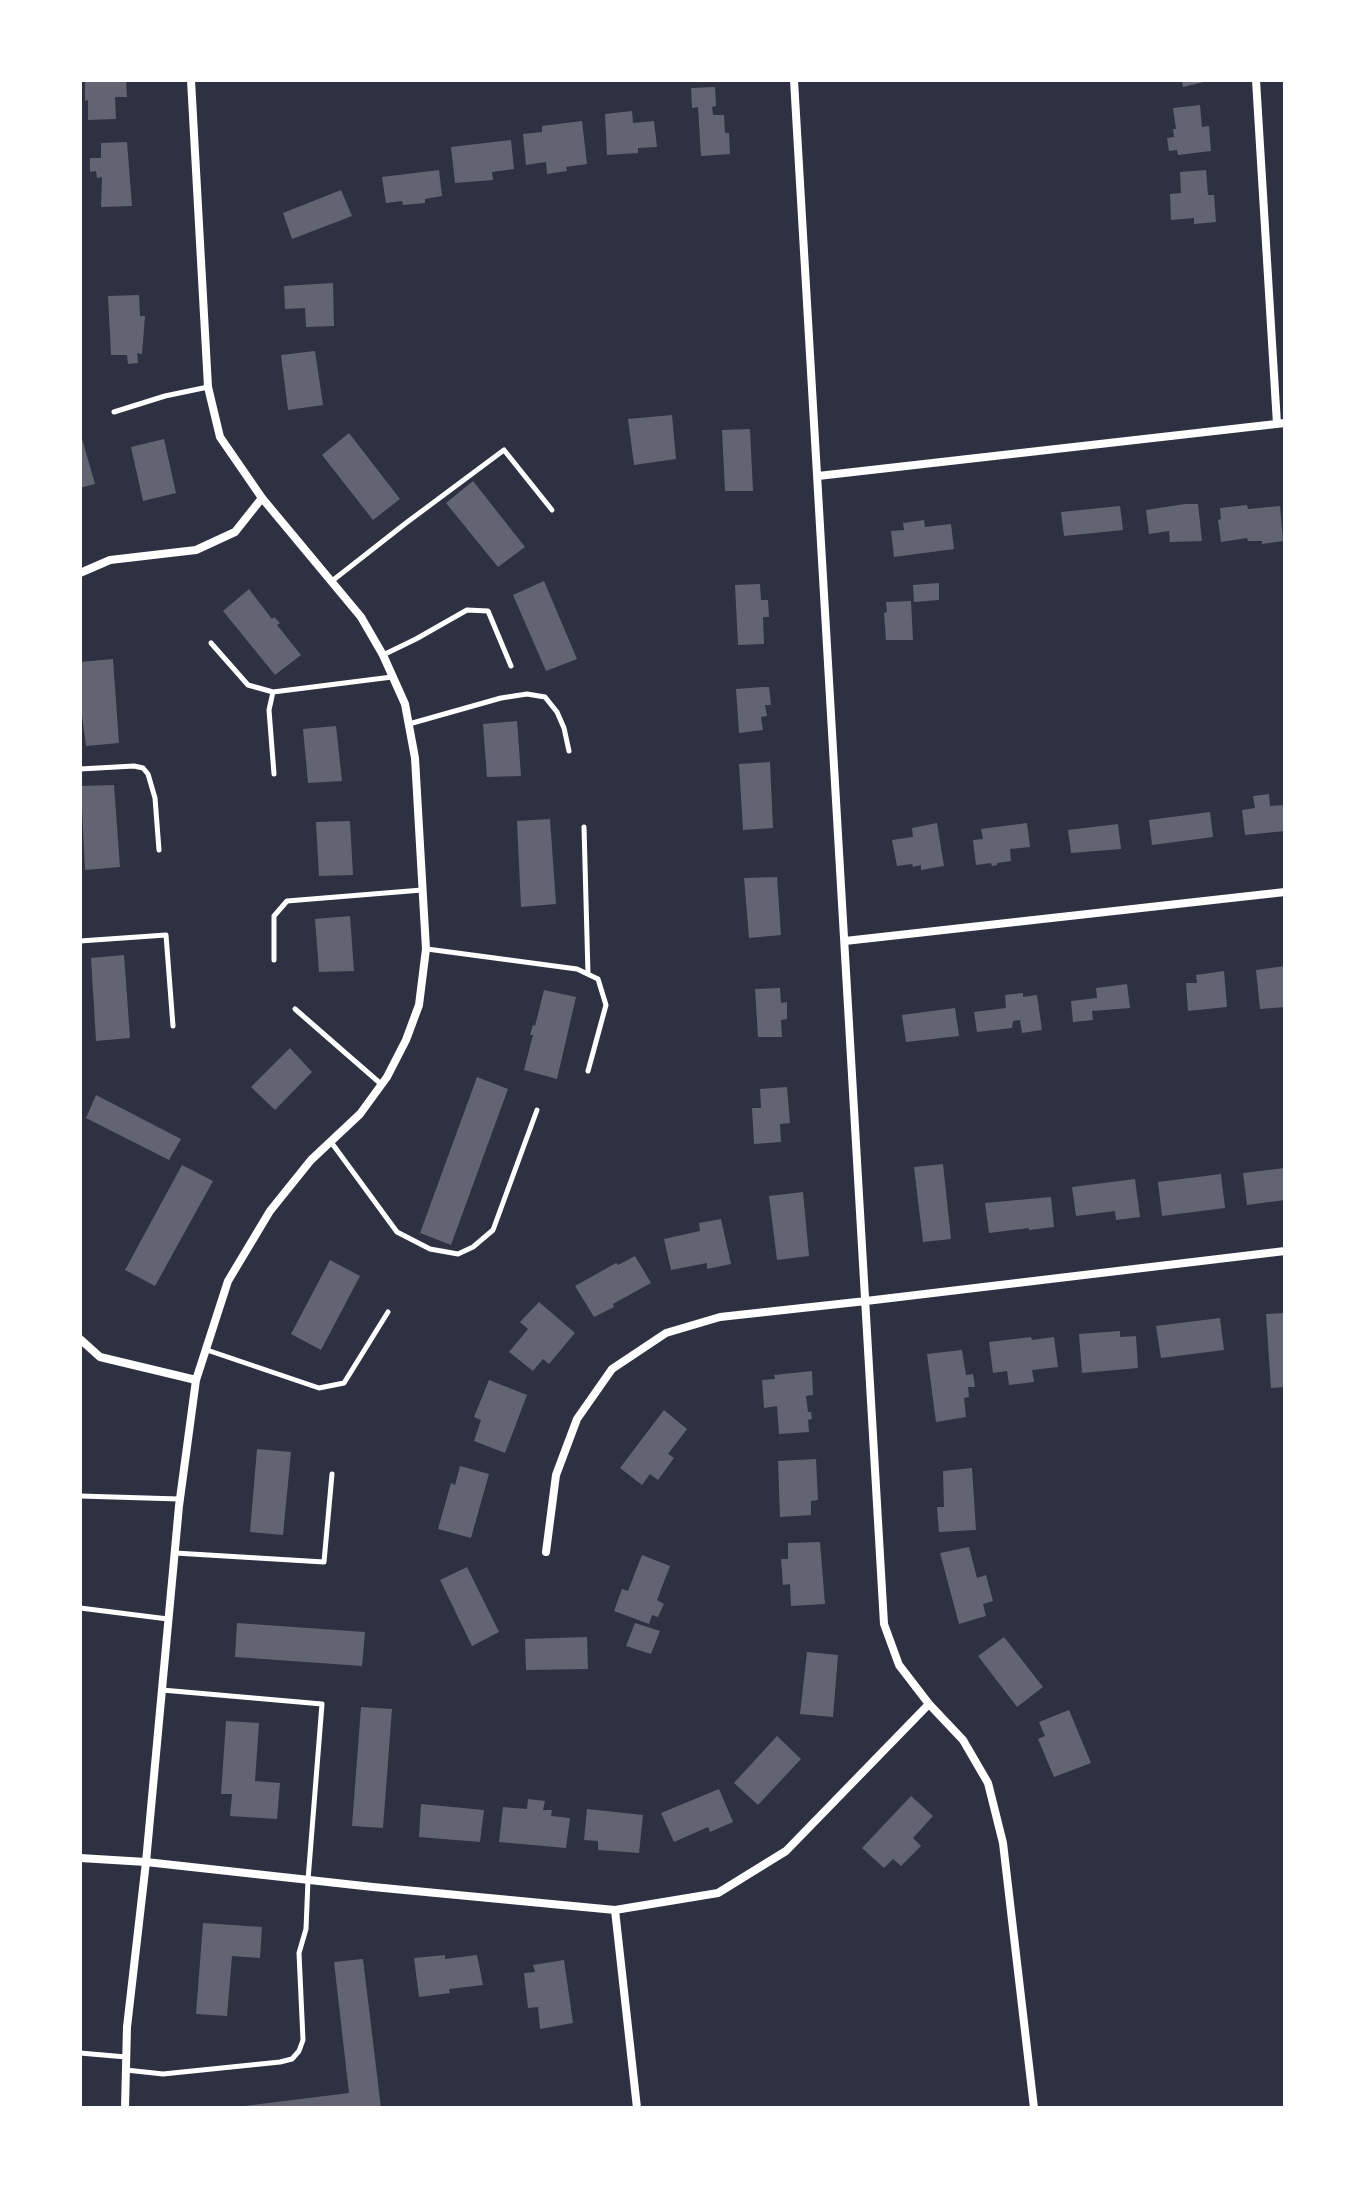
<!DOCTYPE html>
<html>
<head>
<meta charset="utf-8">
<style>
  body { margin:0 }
  #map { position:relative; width:1365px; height:2188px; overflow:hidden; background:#2d3142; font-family:"Libre Baskerville",serif }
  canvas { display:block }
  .frame { position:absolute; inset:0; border:82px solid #fff; pointer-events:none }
</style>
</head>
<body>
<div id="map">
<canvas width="1365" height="2188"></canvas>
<div class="frame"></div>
</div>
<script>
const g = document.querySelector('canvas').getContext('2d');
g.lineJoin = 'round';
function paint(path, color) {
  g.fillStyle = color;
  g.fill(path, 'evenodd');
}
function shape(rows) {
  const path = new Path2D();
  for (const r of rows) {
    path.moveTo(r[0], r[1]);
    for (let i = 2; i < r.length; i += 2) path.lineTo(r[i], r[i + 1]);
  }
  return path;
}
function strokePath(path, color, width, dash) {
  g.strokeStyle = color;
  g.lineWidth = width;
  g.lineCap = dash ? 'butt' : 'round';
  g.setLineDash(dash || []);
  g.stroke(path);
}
const building = shape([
  [85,80,126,80,127,97,115,97,116,119,88,120,88,100,85,101],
  [1182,80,1208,80,1208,81,1183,87],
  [715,87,716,106,712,107,713,115,724,115,725,133,729,133,730,154,701,156,698,107,692,108,691,88],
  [1200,105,1202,127,1209,126,1211,151,1178,155,1177,150,1169,151,1167,138,1174,137,1173,129,1176,129,1173,108],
  [632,111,633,123,654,121,657,147,638,148,638,153,607,155,605,114],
  [582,121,587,164,566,167,567,171,547,174,546,162,526,165,523,134,542,132,542,126],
  [511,140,514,169,492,172,493,180,455,183,451,147],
  [127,142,132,206,101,207,102,177,97,178,96,171,90,172,90,158,101,158,101,143],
  [439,170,442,196,425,199,425,203,403,205,402,201,386,203,382,177],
  [1206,170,1208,195,1214,195,1216,222,1194,224,1194,218,1171,220,1170,194,1181,193,1180,172],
  [341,190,352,216,292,239,283,213],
  [333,283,334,326,306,327,305,308,285,309,284,286],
  [139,295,140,316,145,316,142,354,137,353,138,363,128,364,127,355,111,355,108,296],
  [315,351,323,405,288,410,281,355],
  [672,415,676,459,634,465,628,419],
  [750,429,753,491,725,491,722,430],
  [80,432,95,484,80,488],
  [349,433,400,499,373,520,322,455],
  [164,439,176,493,143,501,131,447],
  [473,481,525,547,498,567,446,503],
  [1185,504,1198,504,1202,541,1170,542,1169,531,1149,534,1146,510],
  [1247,505,1248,509,1280,506,1283,541,1262,544,1262,541,1248,541,1247,538,1221,542,1218,520,1221,519,1220,508],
  [1120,506,1123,530,1064,536,1061,512],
  [924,520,925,527,951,524,954,549,894,557,891,531,904,530,903,523],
  [544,581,577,659,546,671,513,595],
  [939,583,939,600,914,602,913,585],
  [760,584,761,600,768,600,769,617,763,617,764,644,738,645,735,585],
  [249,589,272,619,274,617,280,623,277,625,301,655,275,675,223,611],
  [911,601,913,640,886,640,884,613,887,612,886,602],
  [113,659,119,743,86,746,80,700,80,697,82,697,80,662],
  [763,687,769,687,771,705,765,705,767,716,761,717,763,730,739,733,736,689],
  [517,721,521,776,487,777,483,724],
  [336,726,342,781,308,783,303,729],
  [770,762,773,828,743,830,739,764],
  [114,785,120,867,85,870,81,786],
  [1269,794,1270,806,1285,805,1285,831,1245,835,1242,810,1255,808,1253,796],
  [1210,812,1213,837,1152,845,1149,820],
  [550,819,556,904,521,907,517,821],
  [350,821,353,875,319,876,316,822],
  [937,823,944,866,921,870,921,865,913,867,912,864,897,866,892,840,913,837,912,828],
  [1027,823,1030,847,1010,849,1011,861,997,863,997,865,992,866,991,863,976,865,973,840,983,839,981,829],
  [1118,824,1121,849,1071,853,1068,830],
  [777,877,781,935,749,938,744,878],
  [350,916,354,971,319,972,315,919],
  [124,955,130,1038,96,1041,91,958],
  [1285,966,1285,1007,1260,1009,1256,970],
  [1224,971,1227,1007,1188,1011,1186,983,1197,983,1196,975],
  [1127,984,1130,1008,1092,1011,1093,1020,1073,1022,1071,1001,1097,998,1096,988],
  [780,988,781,1003,787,1002,787,1019,781,1020,782,1037,758,1037,755,989],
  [544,990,576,997,557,1079,524,1070,533,1035,530,1035,533,1025,535,1026],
  [1023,993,1023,997,1037,995,1042,1030,1022,1033,1020,1020,1013,1021,1012,1028,977,1032,974,1012,1006,1008,1005,995],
  [955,1008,959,1036,906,1042,902,1015],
  [290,1048,312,1072,275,1110,251,1087],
  [477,1077,508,1089,451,1245,420,1233],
  [787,1087,790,1123,780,1124,781,1142,754,1144,752,1108,761,1108,760,1089],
  [96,1095,181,1139,169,1160,86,1118],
  [943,1164,951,1239,923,1242,914,1167],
  [182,1165,213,1181,155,1286,125,1270],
  [1285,1168,1285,1200,1247,1205,1243,1173],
  [1221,1174,1225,1208,1162,1216,1158,1182],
  [1135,1179,1140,1217,1116,1220,1115,1211,1076,1216,1072,1187],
  [803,1192,809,1256,777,1260,769,1196],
  [1051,1197,1054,1227,1029,1230,1029,1228,989,1233,985,1203],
  [721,1219,731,1264,707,1269,707,1263,671,1270,664,1239,700,1231,699,1223],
  [635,1256,651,1283,613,1304,614,1307,594,1317,575,1286,616,1263,618,1265],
  [330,1260,360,1276,321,1350,291,1334],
  [539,1302,575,1333,549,1364,543,1359,533,1371,509,1352,528,1329,520,1322],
  [1285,1313,1285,1387,1271,1388,1266,1314],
  [1220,1318,1224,1350,1161,1358,1156,1326],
  [1120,1331,1120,1337,1136,1336,1138,1368,1082,1373,1079,1334],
  [1031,1337,1032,1340,1054,1337,1058,1367,1032,1370,1034,1382,1009,1385,1007,1371,993,1373,989,1342],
  [962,1350,966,1375,973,1374,975,1387,968,1387,969,1397,964,1398,966,1417,936,1422,927,1354],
  [812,1371,813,1395,806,1396,808,1412,811,1412,812,1419,808,1420,809,1432,779,1434,777,1406,764,1408,762,1380,775,1379,774,1375],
  [489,1380,527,1395,505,1453,474,1441,481,1420,474,1417],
  [664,1410,687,1429,668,1454,674,1458,658,1480,650,1474,642,1485,620,1468],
  [257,1449,291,1452,283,1535,250,1532],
  [816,1459,818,1500,811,1501,811,1515,780,1517,778,1461],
  [460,1466,489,1474,471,1538,438,1529,451,1483,455,1485],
  [972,1468,976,1530,939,1532,937,1507,944,1507,943,1471],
  [820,1542,825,1604,791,1606,790,1584,783,1585,781,1559,788,1559,788,1543],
  [969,1547,977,1578,986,1575,993,1601,983,1604,986,1616,959,1624,940,1553],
  [642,1555,670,1566,657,1600,664,1604,658,1617,652,1615,649,1624,614,1611,622,1589,628,1591],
  [467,1567,499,1632,472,1646,440,1580],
  [237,1623,365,1632,362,1666,235,1657],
  [635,1623,660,1631,651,1654,626,1646],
  [587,1637,588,1669,526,1670,525,1639],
  [1004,1637,1043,1687,1017,1707,978,1656],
  [807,1652,838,1655,833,1717,800,1714],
  [361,1707,392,1709,383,1828,352,1826],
  [1069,1710,1091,1763,1054,1777,1038,1739,1045,1736,1039,1722],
  [226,1721,259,1723,255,1781,280,1783,277,1819,230,1816,232,1794,221,1794],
  [777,1736,801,1759,758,1805,734,1783],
  [719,1789,733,1822,710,1832,708,1827,674,1842,661,1813],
  [911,1796,933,1816,913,1838,921,1846,901,1866,893,1859,884,1868,862,1848],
  [528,1799,545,1801,543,1810,552,1810,551,1816,570,1818,566,1848,499,1842,503,1807,527,1809],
  [421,1804,484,1810,480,1842,419,1837],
  [587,1809,643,1815,639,1853,598,1850,598,1841,584,1840],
  [203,1923,262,1927,260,1958,232,1956,227,2016,196,2014],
  [445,1955,445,1959,477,1955,483,1985,449,1989,450,1993,419,1997,414,1958],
  [363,1959,381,2108,244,2108,244,2106,349,2093,334,1962],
  [564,1960,573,2023,540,2029,538,2007,528,2008,524,1973,535,1972,533,1965]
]);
const service = shape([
  [114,412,165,396,208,387],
  [332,581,406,523,504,450,552,510],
  [211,643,248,685,273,692,392,677],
  [383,655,416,639,467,610,488,611,511,666],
  [273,692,269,710,274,774],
  [409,724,501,698,527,694,545,697,557,712,564,728,569,751],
  [80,769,134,766,143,768,148,774,155,798,159,850],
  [584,827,588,974],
  [80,941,166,935,173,1026],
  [427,949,577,969,598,979,606,1005,588,1071],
  [274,960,274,916,287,901,422,890],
  [295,1009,381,1084],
  [331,1142,397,1232,430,1249,458,1254,473,1247,493,1230,537,1110],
  [207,1350,319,1388,344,1383,388,1312],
  [80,1496,179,1499],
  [175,1553,324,1562,332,1474],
  [80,1608,168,1619],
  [80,2053,126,2057],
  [126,2070,163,2074,280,2062,292,2059,299,2051,303,2040,299,1953,306,1929,308,1880,322,1704,162,1690]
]);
const minor = shape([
  [794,80,884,1624,899,1665,929,1704,963,1740,988,1783,1003,1843,1034,2108],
  [1256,80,1277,424],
  [818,476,1285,423],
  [80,573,110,560,196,550,235,532,262,498],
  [845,941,1285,892],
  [80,1339,100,1357,196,1380],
  [546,1552,556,1475,577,1419,612,1369,666,1333,720,1317,866,1301,1285,1251],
  [80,1858,146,1862,373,1887,615,1910,718,1893,786,1851,929,1704],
  [615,1910,637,2108],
  [125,2108,127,2027,146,1862,179,1506,196,1380,228,1281,270,1211,311,1160,360,1114,387,1077,406,1040,419,1005,426,949,415,758,405,704,383,655,361,617,262,498,220,437,208,387,191,80]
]);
paint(building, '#626471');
strokePath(service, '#fff', 5);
strokePath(minor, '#fff', 8);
</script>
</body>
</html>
